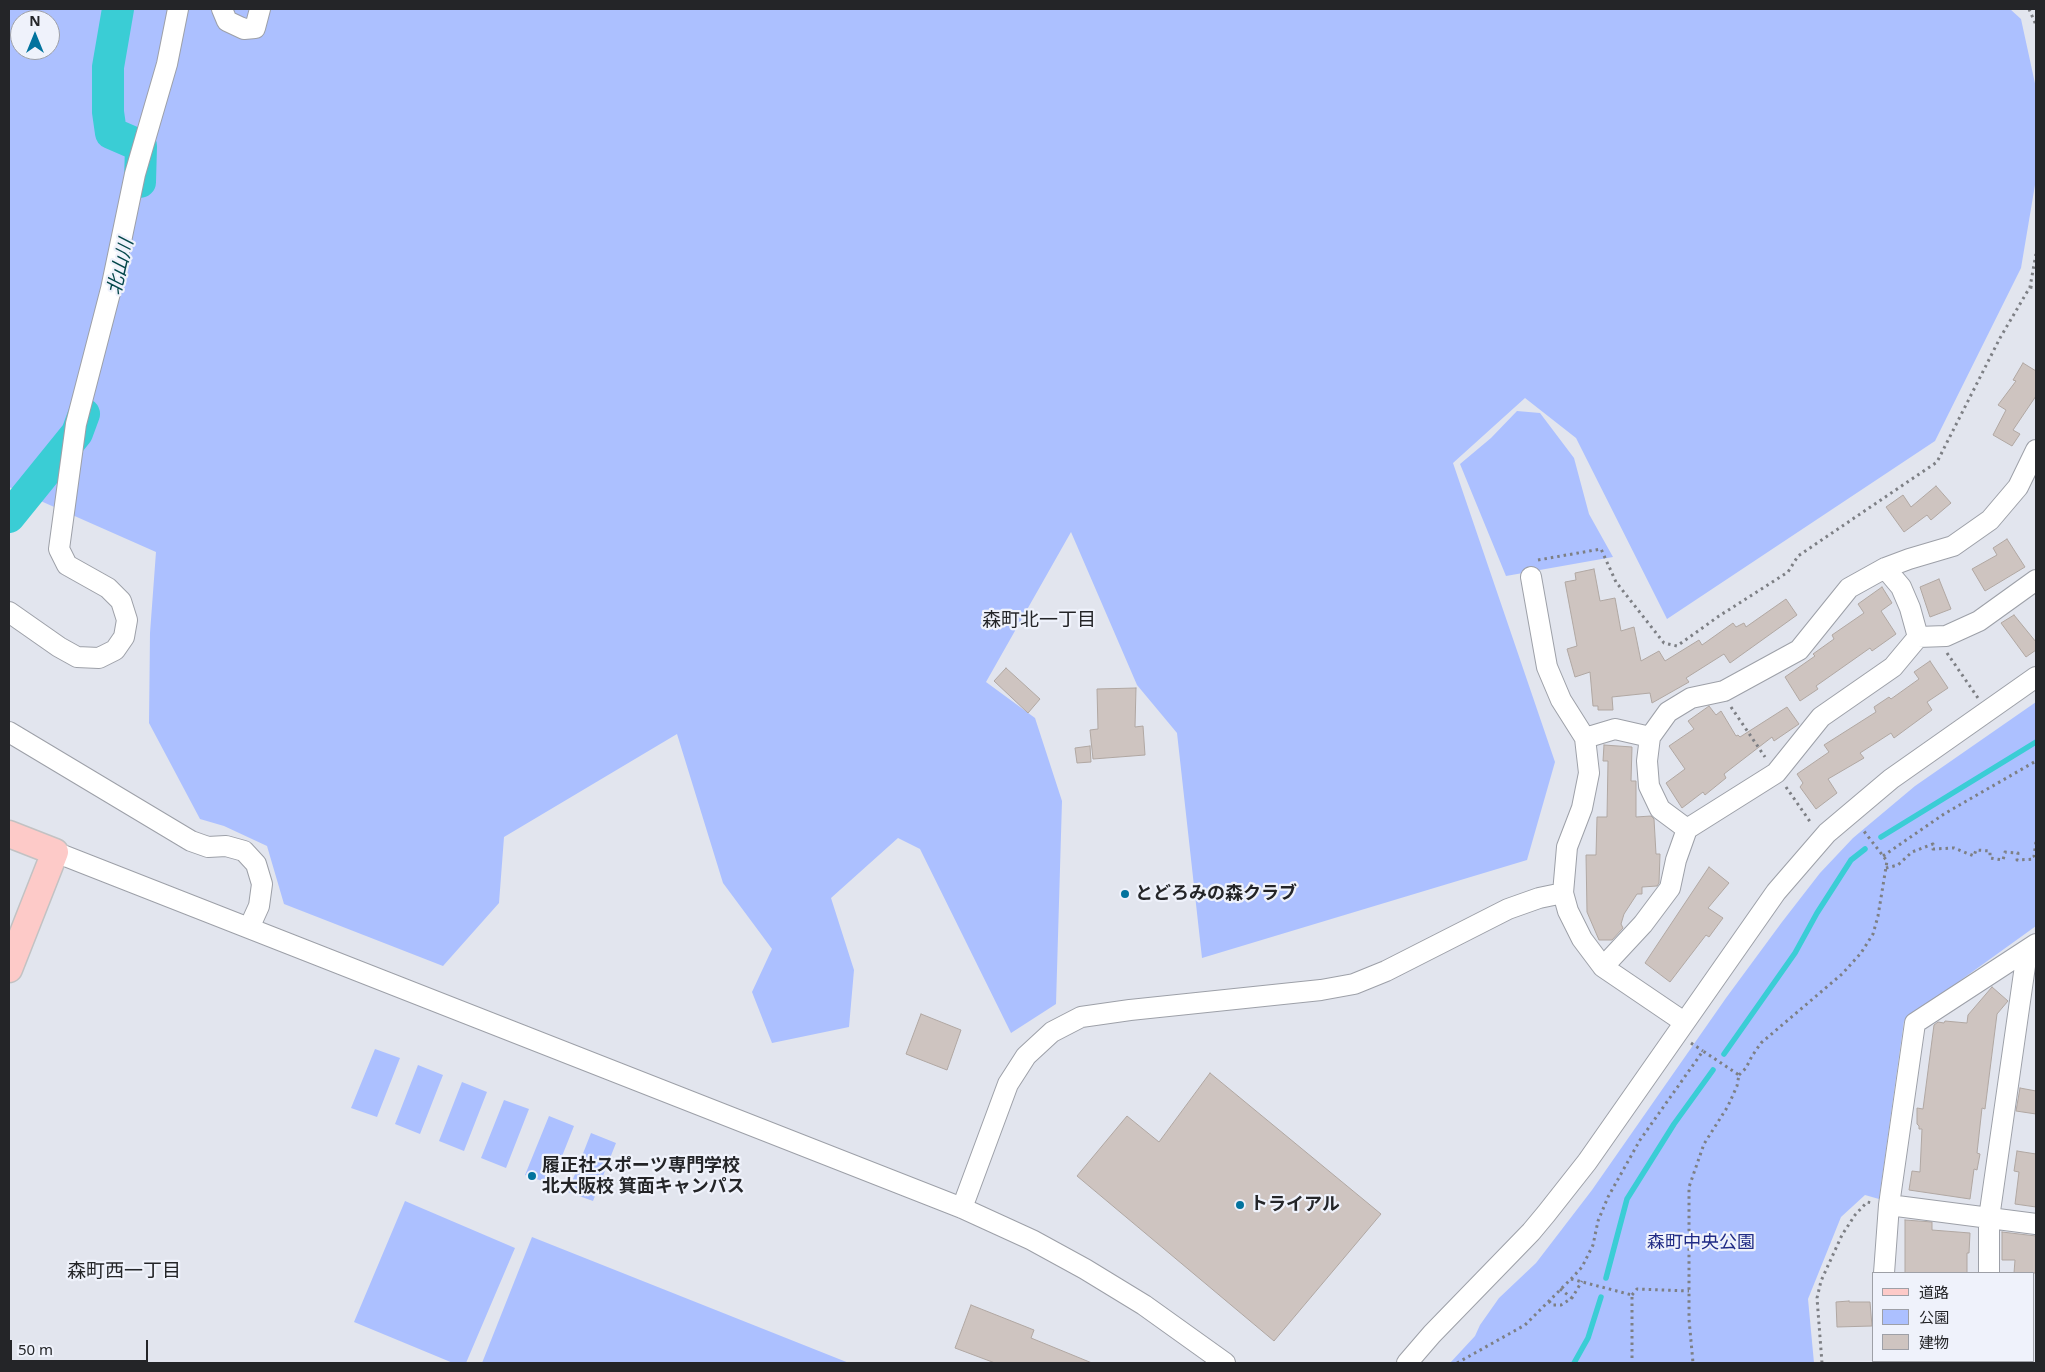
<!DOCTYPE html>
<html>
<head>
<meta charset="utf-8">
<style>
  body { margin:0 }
  #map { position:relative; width:2045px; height:1372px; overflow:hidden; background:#e2e5ee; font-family:"Noto Sans","Noto Sans JP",sans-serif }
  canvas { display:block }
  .frame { position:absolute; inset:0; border:10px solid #242528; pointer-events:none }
  .legend { position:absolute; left:1872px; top:1272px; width:162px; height:90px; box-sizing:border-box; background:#eff2fb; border:1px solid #9ea0a7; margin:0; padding:6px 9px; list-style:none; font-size:15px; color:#242528 }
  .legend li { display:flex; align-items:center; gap:10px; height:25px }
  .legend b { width:25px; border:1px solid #9ea0a7 }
  .north { position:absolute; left:10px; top:10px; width:50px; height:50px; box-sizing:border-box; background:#eff2fb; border:1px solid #9ea0a7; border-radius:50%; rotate:0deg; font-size:14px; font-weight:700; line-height:20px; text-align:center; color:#242528 }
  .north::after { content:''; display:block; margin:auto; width:18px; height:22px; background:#02739e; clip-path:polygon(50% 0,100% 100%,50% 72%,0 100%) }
  .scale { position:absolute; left:10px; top:1340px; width:138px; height:22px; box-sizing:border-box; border:2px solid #242528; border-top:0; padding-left:6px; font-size:15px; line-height:18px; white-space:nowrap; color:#242528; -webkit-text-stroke:4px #eff2fb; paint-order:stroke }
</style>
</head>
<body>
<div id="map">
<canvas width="2045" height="1372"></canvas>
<div class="frame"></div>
<ul class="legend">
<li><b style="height:6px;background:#fdcac8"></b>道路</li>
<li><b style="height:14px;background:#acc0ff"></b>公園</li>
<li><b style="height:14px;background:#cec4c0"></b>建物</li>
</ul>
<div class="north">N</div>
<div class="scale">50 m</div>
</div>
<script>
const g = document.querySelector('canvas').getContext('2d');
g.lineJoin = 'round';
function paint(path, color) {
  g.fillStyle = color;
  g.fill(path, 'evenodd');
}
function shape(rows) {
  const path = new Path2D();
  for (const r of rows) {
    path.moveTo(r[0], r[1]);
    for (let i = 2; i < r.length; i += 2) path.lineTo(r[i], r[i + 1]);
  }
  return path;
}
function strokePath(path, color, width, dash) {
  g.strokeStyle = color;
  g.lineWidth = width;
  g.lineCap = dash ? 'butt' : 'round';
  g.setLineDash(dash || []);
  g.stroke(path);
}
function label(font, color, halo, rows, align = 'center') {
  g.font = font + ' "Noto Sans","Noto Sans JP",sans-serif';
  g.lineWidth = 4.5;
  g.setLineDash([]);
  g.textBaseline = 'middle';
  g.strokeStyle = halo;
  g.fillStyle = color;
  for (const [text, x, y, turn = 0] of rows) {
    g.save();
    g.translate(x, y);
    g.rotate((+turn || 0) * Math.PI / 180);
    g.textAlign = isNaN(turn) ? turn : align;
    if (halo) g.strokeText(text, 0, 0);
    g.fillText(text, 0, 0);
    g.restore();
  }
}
const green = shape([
  [9,9,2010,9,2021,19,2036,88,2036,179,2021,268,1935,441,1667,619,1576,438,1525,398,1453,463,1555,762,1527,860,1202,958,1177,733,1137,685,1071,532,986,682,1035,718,1062,801,1056,1004,1011,1033,920,849,898,838,831,898,854,970,849,1027,772,1043,752,992,772,949,723,883,677,734,504,837,499,903,443,966,284,904,267,846,224,826,200,819,149,723,150,633,156,552,9,487],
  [20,20,50,20,50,50,20,50],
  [1517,411,1540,413,1574,458,1589,514,1613,557,1506,576,1460,464,1491,438],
  [2036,702,2036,926,1904,1021,1879,1199,1865,1195,1841,1217,1808,1299,1814,1363,1450,1363,1475,1336,1480,1325,1499,1298,1536,1263,1592,1190,1726,998,1782,922,1820,873,1853,838,1915,786],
  [375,1049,400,1058,377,1117,351,1108],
  [418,1065,443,1075,420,1134,395,1124],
  [462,1082,487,1092,464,1151,439,1141],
  [504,1100,529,1109,506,1168,481,1158],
  [549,1116,574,1126,551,1184,525,1175],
  [591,1133,616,1143,593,1201,568,1192],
  [405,1201,515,1248,466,1363,453,1363,354,1322],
  [532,1237,849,1363,482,1363]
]);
const stream = shape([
  [1881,837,2036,742],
  [1724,1054,1795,953,1817,913,1851,860,1865,849],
  [1606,1278,1627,1199,1674,1124,1713,1070],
  [1574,1363,1588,1338,1601,1297]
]);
const river = shape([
  [118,9,108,67,108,112,111,133,141,146,140,182],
  [9,517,77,433,84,414]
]);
const building = shape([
  [2023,363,2036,371,2036,396,2013,430,2020,434,2012,446,1993,435,2006,410,1998,405,2016,381,2013,380,2023,363],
  [1936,486,1951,503,1931,520,1927,515,1904,532,1886,507,1903,495,1911,507,1936,486],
  [2007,539,2025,567,1985,591,1972,569,1997,555,1993,548,2007,539],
  [1594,569,1600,601,1615,598,1621,631,1634,627,1641,661,1659,651,1665,661,1699,640,1702,645,1733,623,1736,627,1744,623,1746,627,1786,599,1797,615,1730,663,1724,654,1686,678,1689,682,1652,703,1650,693,1612,697,1613,710,1598,710,1598,706,1593,706,1590,672,1575,677,1567,649,1577,646,1565,582,1576,580,1575,573,1594,569],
  [1939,579,1951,609,1930,617,1920,587,1939,579],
  [1882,587,1892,603,1881,611,1896,634,1872,651,1870,648,1816,686,1818,689,1800,701,1785,677,1815,656,1813,654,1834,639,1832,635,1864,613,1858,604,1882,587],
  [2014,615,2036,642,2036,650,2026,657,2001,623,2014,615],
  [1930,661,1948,688,1927,702,1932,710,1894,738,1891,733,1860,753,1864,758,1828,779,1837,793,1816,809,1800,787,1803,783,1797,774,1829,752,1824,745,1876,712,1874,707,1889,697,1891,699,1919,679,1914,672,1930,661],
  [1006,668,1040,699,1028,713,994,681,1006,668],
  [1136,688,1135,727,1143,726,1145,755,1093,759,1090,730,1098,729,1097,689,1136,688],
  [1709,706,1716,715,1721,711,1736,736,1738,735,1740,737,1787,707,1799,724,1774,741,1772,737,1724,774,1726,778,1705,795,1703,792,1682,808,1666,783,1685,769,1669,746,1694,729,1688,721,1709,706],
  [1604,745,1632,747,1631,781,1636,781,1636,817,1651,816,1654,819,1656,854,1660,854,1659,883,1657,886,1642,887,1642,894,1637,894,1624,914,1621,924,1623,928,1612,940,1599,940,1587,912,1586,855,1596,855,1597,817,1607,817,1608,761,1603,761,1604,745],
  [1090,746,1091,762,1077,763,1075,748,1090,746],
  [1709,867,1729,883,1708,908,1723,918,1709,937,1706,935,1670,982,1645,963,1709,867],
  [1992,987,2008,1001,1997,1014,1985,1109,1982,1108,1977,1153,1980,1154,1977,1170,1974,1169,1970,1199,1909,1190,1912,1171,1920,1172,1922,1129,1919,1129,1919,1126,1917,1124,1917,1108,1923,1109,1934,1025,1938,1022,1944,1023,1945,1021,1967,1023,1968,1015,1992,987],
  [921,1014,961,1030,947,1070,906,1054,921,1014],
  [1210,1073,1381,1214,1274,1341,1077,1176,1127,1116,1159,1142,1210,1073],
  [2020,1088,2036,1091,2036,1114,2016,1111,2020,1088],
  [2017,1151,2036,1154,2036,1207,2015,1204,2019,1172,2014,1171,2017,1151],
  [1905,1220,1932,1222,1932,1230,1970,1233,1969,1253,1967,1253,1967,1273,1905,1273,1905,1220],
  [2002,1232,2036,1236,2036,1273,2014,1273,2015,1260,2002,1260,2002,1232],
  [1849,1301,1849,1302,1870,1302,1872,1326,1837,1327,1836,1302,1849,1301],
  [971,1305,1034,1330,1031,1338,1092,1363,995,1363,955,1348,971,1305]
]);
const path = shape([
  [2029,9,2036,25],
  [2030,287,2036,288],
  [1538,560,1601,549,1616,582,1664,643,1677,646,1719,616,1788,572,1798,556,1937,462,2000,338,2030,287,2036,254],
  [1947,653,1978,698],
  [1731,707,1765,757],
  [1786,787,1811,823],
  [2036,842,2034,856,2036,859],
  [1883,856,1944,814,2036,761],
  [1886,868,1898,865,1912,852,1933,844,1933,849,1954,848,1974,856,1976,850,1990,851,1990,858,2003,860,2005,852,2018,853,2017,860,2036,859],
  [1691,1043,1703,1051],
  [1739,1075,1746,1068,1752,1056,1761,1043,1842,974,1861,953,1873,934,1878,916,1887,861,1863,830],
  [1571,1279,1582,1267,1593,1245,1598,1221,1608,1197,1640,1140,1703,1051,1739,1075,1737,1086,1728,1106,1704,1144,1689,1187,1689,1319,1693,1363],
  [1560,1289,1572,1298],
  [1632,1295,1637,1289,1689,1291],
  [1549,1301,1552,1305,1561,1305,1572,1298,1582,1281],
  [1457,1363,1525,1325,1571,1279,1632,1295,1632,1363],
  [1822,1363,1817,1298,1821,1281,1842,1235,1855,1215,1867,1202,1872,1203]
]);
const minor = shape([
  [222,9,227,21,244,29,255,28,260,9],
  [1885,568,1901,587,1910,608,1918,637,1893,667,1821,717,1776,773,1687,829,1660,809,1649,786,1647,761,1650,737,1668,712,1691,698,1724,691,1799,650,1849,588,1885,568,1909,559,1953,546,1990,520,2018,487,2036,450],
  [1531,577,1547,667,1561,700,1585,738,1589,773,1582,808,1567,847,1563,893,1568,911,1582,939,1603,967,1684,1022],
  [9,612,59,647,77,657,99,658,115,650,124,637,127,620,121,601,108,588,67,565,59,549,76,424,111,289,135,174,167,64,178,9],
  [1918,637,1946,636,1979,621,2036,580],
  [9,732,191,841,208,847,226,846,244,851,256,864,262,884,259,906,249,928],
  [1585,738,1615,729,1650,737],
  [55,852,962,1208,1032,1240,1085,1269,1144,1305,1225,1363],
  [1603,967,1643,924,1670,888,1676,860,1687,829],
  [1889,1205,2036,1224],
  [962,1208,1008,1084,1026,1056,1052,1032,1081,1017,1130,1010,1321,990,1354,984,1386,971,1508,909,1539,898,1563,893],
  [1884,1273,1889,1205,1915,1023,2036,944],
  [1989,1273,1989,1218,2027,952],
  [1890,1361,1891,1363],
  [1994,1361,1994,1363],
  [1407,1363,1432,1334,1531,1232,1546,1214,1587,1162,1776,892,1827,833,1891,779,2036,677]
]);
const major = shape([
  [9,834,55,852,9,969]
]);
const markers = [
  [1125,894,5,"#02739e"],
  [532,1176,5,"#02739e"],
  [1240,1205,5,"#02739e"]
];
const poiNames = [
  ["とどろみの森クラブ",1135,894],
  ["履正社スポーツ専門学校",542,1166],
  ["北大阪校 箕面キャンパス",542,1187],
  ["トライアル",1250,1205]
];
const parkNames = [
  ["森町中央公園",1701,1243]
];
const waterNames = [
  ["北山川",121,267,-77]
];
const neighbourhoodNames = [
  ["森町北一丁目",1039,621],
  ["森町西一丁目",124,1272]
];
paint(green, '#acc0ff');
strokePath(stream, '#3acdd5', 5.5);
strokePath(river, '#3acdd5', 32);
paint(building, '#cec4c0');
strokePath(building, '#b0a7a2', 1);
strokePath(minor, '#9da0a8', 22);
strokePath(major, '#c2c2c3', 29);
strokePath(path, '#7d7f84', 3, [2.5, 4]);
strokePath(minor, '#fff', 20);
strokePath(major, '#fdcac8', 26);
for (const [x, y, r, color] of markers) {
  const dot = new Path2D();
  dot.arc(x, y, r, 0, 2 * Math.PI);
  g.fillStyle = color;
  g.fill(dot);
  strokePath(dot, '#eff2fb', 2);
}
label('bold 18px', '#242528', '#eff2fb', poiNames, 'left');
label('18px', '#202b85', '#eff2fb', parkNames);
label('italic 19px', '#04474a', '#eff2fb', waterNames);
label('19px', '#242528', '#eff2fb', neighbourhoodNames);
</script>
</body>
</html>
